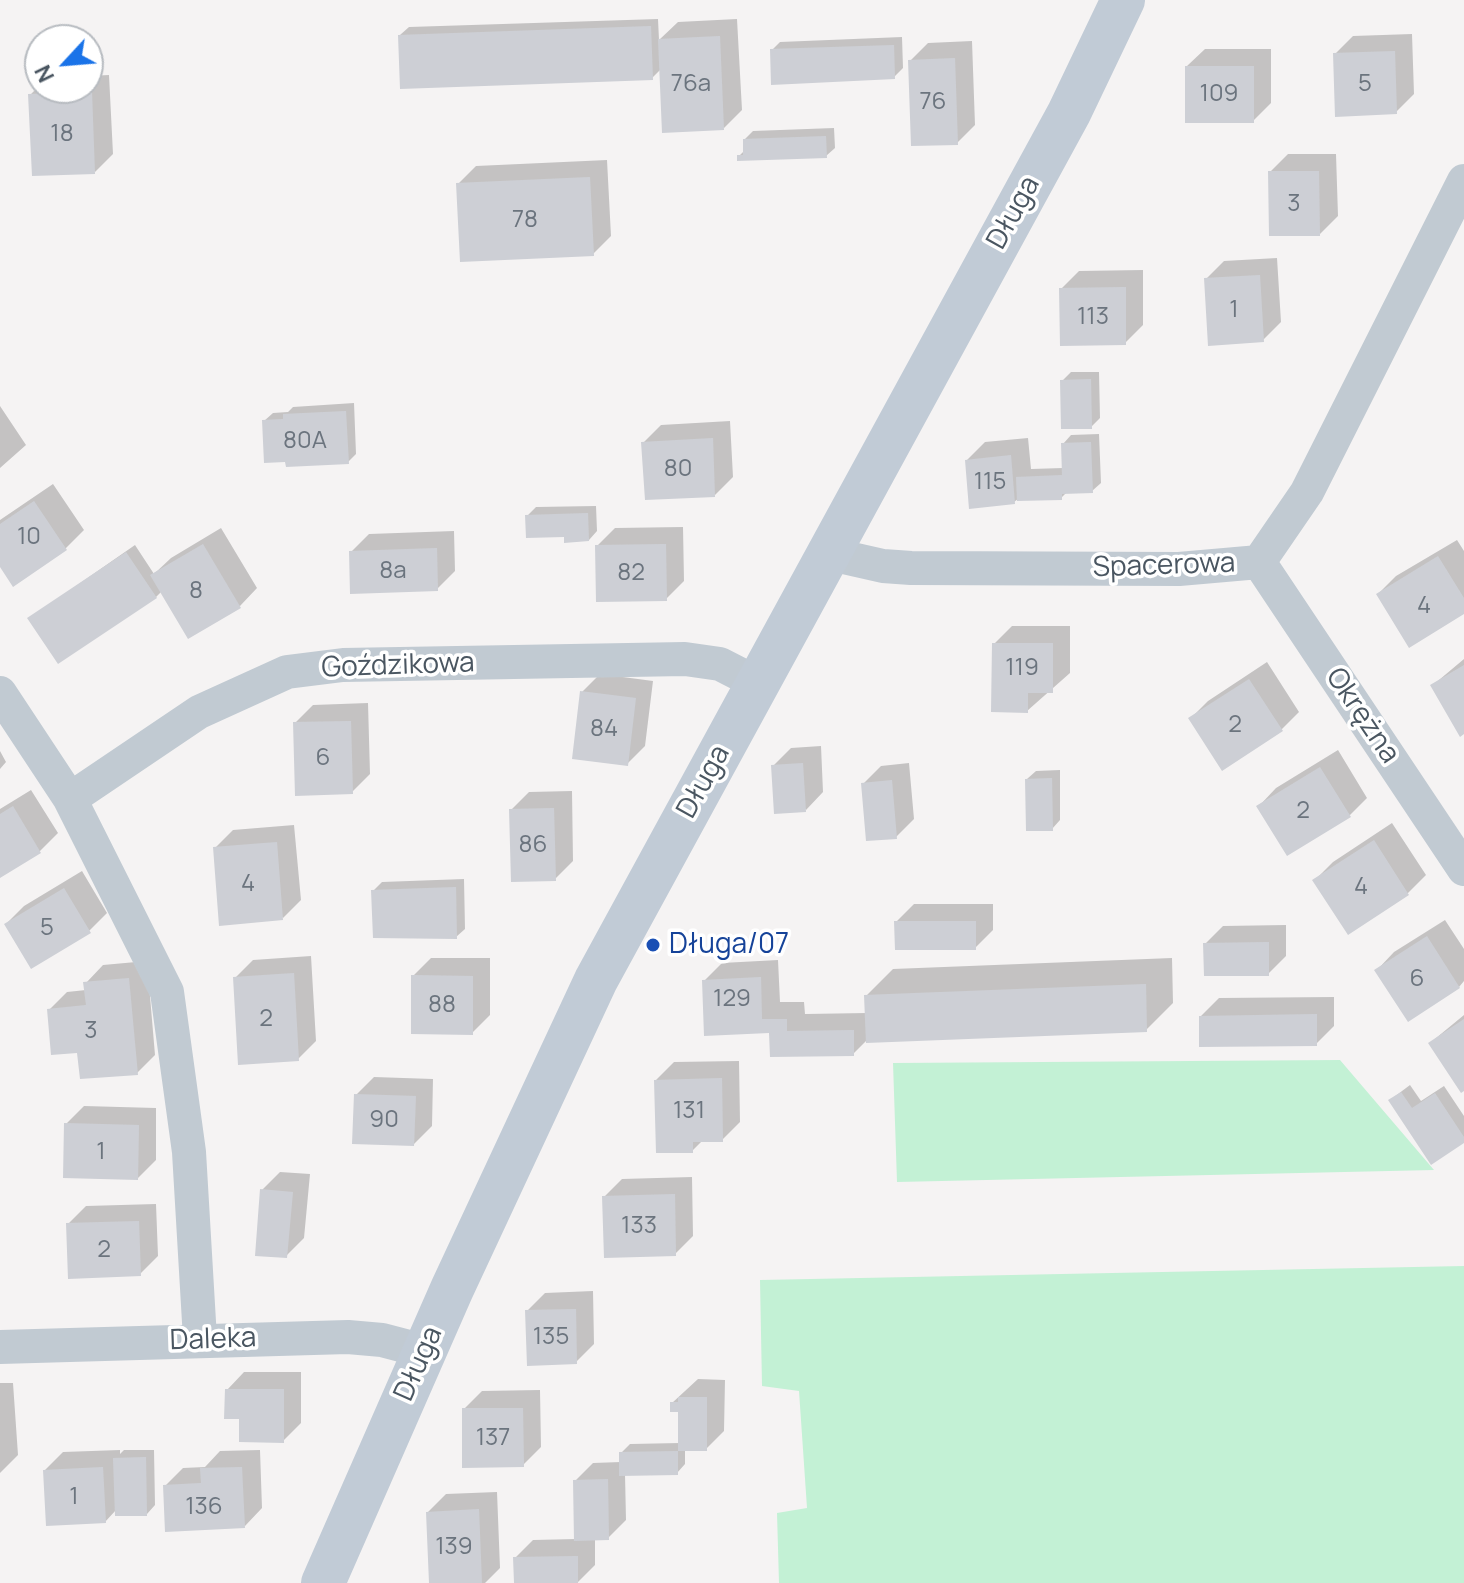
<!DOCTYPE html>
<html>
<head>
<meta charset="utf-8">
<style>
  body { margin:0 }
  #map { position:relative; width:1464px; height:1583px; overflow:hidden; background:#f5f3f3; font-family:Manrope,sans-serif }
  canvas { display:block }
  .north { position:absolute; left:24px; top:24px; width:80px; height:80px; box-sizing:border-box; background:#fff; border:2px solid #b7bbc0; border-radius:50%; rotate:244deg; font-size:22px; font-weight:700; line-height:32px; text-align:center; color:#4a5661 }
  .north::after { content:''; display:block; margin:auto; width:28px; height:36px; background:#1a73e8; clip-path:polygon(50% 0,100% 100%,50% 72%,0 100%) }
</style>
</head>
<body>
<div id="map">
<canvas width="1464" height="1583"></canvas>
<div class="north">N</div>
</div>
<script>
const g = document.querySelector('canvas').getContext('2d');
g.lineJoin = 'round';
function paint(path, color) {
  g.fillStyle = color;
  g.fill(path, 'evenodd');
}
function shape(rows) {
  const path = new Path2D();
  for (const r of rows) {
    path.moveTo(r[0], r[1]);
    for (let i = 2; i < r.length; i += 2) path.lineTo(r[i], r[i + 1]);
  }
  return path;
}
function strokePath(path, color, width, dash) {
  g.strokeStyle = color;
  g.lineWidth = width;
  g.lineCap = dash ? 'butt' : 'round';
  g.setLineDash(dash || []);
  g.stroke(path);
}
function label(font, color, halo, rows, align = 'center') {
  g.font = font + ' Manrope,sans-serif';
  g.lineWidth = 7;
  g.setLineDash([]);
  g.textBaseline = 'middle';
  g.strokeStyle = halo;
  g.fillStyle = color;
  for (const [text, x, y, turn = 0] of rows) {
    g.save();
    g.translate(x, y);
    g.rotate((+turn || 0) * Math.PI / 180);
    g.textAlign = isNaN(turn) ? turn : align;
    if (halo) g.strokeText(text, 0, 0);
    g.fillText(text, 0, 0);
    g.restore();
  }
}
const green = shape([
  [1340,1060,1434,1170,897,1182,893,1063],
  [1464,1266,1464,1583,779,1583,777,1513,807,1508,799,1391,762,1386,760,1280]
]);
const shadow = shape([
  [658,19,659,40,678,22,737,19,742,110,724,128,661,69,652,78,400,35,409,27],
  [1412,34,1414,94,1396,112,1335,54,1353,36],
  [902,37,903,68,894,77,772,50,780,42],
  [972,41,975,125,957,143,910,61,928,43],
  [1205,49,1271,49,1271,103,1253,121,1187,66],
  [109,75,113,154,95,172,30,95,40,85,40,88,88,88,88,76],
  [834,128,835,148,826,156,739,156,745,150,745,139,753,131],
  [1288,154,1336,154,1338,216,1320,234,1270,172],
  [607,160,611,236,593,254,458,184,476,166],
  [1277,258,1281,322,1263,340,1206,279,1224,261],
  [1143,270,1143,325,1125,343,1061,289,1079,271],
  [1071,372,1099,372,1100,418,1091,427,1062,381],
  [354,403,356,454,348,462,264,421,273,413,288,412,293,407],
  [0,406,26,445,0,468],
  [730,421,733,477,715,495,643,443,661,425],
  [1099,434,1101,483,1092,491,1067,492,1061,498,1018,499,1014,502,967,460,985,442,1028,438,1031,469,1063,468,1063,444,1071,435],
  [53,484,84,530,66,548,13,584,0,564,0,520],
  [596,506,597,531,589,540,566,535,527,516,536,507],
  [683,527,684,581,666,599,597,546,615,528],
  [221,528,257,588,240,606,162,591,156,597,30,618,135,545,154,574,171,558],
  [454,531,455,571,437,589,351,552,369,534],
  [1457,540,1464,551,1464,612,1378,594,1396,576],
  [1012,626,1070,626,1070,673,1027,711,994,644],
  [1464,659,1464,732,1433,685],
  [1267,662,1299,712,1281,730,1190,719,1208,701],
  [600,674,653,681,645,746,627,764,582,692],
  [368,703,370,774,352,792,295,723,313,705],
  [821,746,823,792,806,810,773,766,791,748],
  [1338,750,1367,798,1350,815,1259,806,1276,788],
  [0,751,6,762,0,769],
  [909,763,914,819,896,837,863,784,881,766],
  [1060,770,1060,820,1052,829,1027,779,1036,771],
  [31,790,58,833,40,851,0,876,0,809],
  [572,791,573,861,555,879,511,810,529,792],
  [1392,823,1426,875,1408,893,1349,932,1315,880,1333,862],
  [294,825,301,900,283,918,215,848,233,830],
  [82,871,107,913,89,931,6,924,24,906],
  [464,879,465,929,456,937,374,890,382,882],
  [914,904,993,904,993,930,975,948,896,922],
  [1445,920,1464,949,1464,981,1459,987,1377,970,1394,952],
  [1286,925,1286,956,1268,974,1205,944,1223,926],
  [311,956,316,1041,298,1059,235,978,253,960],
  [431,958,490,958,490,1015,472,1033,413,976],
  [1172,958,1173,1003,1146,1030,866,1041,853,1054,771,1031,704,981,722,963,778,960,780,1002,804,1002,805,1014,867,1013,866,996,893,969],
  [147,961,155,1055,137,1073,79,1051,49,1010,67,992,86,990,86,983,103,965],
  [1334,997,1334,1026,1316,1044,1201,1016,1219,998],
  [1464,1015,1464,1088,1430,1043],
  [739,1061,740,1122,722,1140,703,1140,692,1151,656,1080,674,1062],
  [374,1077,433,1079,432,1126,414,1144,356,1095],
  [1410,1085,1421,1101,1444,1086,1464,1116,1464,1141,1390,1100],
  [84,1106,156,1108,156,1160,138,1178,66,1124],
  [280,1172,310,1174,304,1238,286,1256,262,1190],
  [692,1177,693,1236,675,1254,604,1197,622,1179],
  [156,1204,158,1256,140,1274,68,1224,86,1206],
  [593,1291,594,1344,576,1362,527,1311,545,1293],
  [244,1372,301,1372,301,1423,283,1441,241,1417,227,1390],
  [698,1379,725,1380,724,1431,706,1449,685,1449,685,1464,677,1473,625,1474,626,1520,608,1538,595,1538,595,1565,577,1583,516,1583,515,1558,533,1540,576,1539,575,1481,593,1463,621,1462,621,1453,630,1444,680,1443,680,1410,672,1403],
  [0,1383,13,1383,18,1455,0,1473],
  [540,1390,541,1447,523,1465,464,1409,482,1391],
  [120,1450,120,1454,124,1450,154,1450,155,1505,147,1514,116,1510,105,1522,45,1470,63,1452],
  [260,1450,262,1508,245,1526,165,1486,183,1468,205,1467,220,1451],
  [497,1492,500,1568,485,1583,431,1583,428,1512,446,1494]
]);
const building = shape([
  [651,26,653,80,400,89,398,35],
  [720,36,724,130,662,133,658,39],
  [894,45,895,79,771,85,770,49],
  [1395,51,1397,114,1335,117,1333,53],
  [955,58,958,145,911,146,908,60],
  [1185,66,1254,66,1254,123,1185,123],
  [92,92,95,174,32,176,28,94],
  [826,136,827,158,737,161,737,155,743,155,743,139],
  [1268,171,1319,171,1320,236,1269,236],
  [590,177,594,256,460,262,456,183],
  [1260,275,1264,342,1208,346,1204,278],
  [1126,287,1126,345,1060,346,1059,288],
  [1091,379,1092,429,1061,429,1060,380],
  [346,411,349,464,286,467,285,462,264,463,262,420,283,419,283,414],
  [713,438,715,497,645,500,641,442],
  [1091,442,1093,493,1062,494,1062,500,1017,501,1016,477,1062,475,1061,443],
  [1011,455,1015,504,969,509,965,460],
  [34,501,67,550,13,587,0,567,0,524],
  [588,513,589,541,564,543,564,537,526,538,525,515],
  [203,544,241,608,188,639,150,575],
  [666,544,667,601,596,602,595,545],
  [437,548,438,591,350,594,349,551],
  [126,552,157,598,58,664,27,618],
  [1438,556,1464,598,1464,614,1409,648,1376,594],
  [992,643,1053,643,1053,693,1028,693,1028,713,991,712],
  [1464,665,1464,734,1460,737,1430,685],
  [1249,679,1283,731,1222,771,1188,718],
  [580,691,636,698,628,766,572,759],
  [351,721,353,794,295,796,293,722],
  [803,763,806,812,774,814,771,765],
  [1320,767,1351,817,1287,856,1256,806],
  [1052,778,1053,831,1026,831,1025,779],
  [892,780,897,839,866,841,861,783],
  [13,806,41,853,0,878,0,814],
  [554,808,556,881,511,882,509,809],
  [1374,840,1409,895,1348,935,1312,880],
  [277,842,283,920,219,926,213,847],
  [456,887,457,939,373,938,371,890],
  [64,888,91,933,31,969,4,924],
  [894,921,976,921,976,950,895,950],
  [1427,936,1460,988,1408,1022,1374,970],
  [1269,942,1269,976,1204,976,1203,943],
  [294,973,299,1061,238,1065,233,977],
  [411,975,473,976,473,1035,411,1034],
  [761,977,762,1019,787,1019,787,1031,854,1030,854,1056,770,1057,769,1033,704,1036,702,980],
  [129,978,138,1075,80,1079,77,1053,51,1055,47,1009,86,1005,83,982],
  [1146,984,1147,1032,866,1043,864,995],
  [1317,1014,1317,1046,1199,1047,1199,1016],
  [1464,1019,1464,1091,1461,1093,1428,1043],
  [722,1078,723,1142,693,1142,693,1153,656,1153,654,1080],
  [1401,1092,1412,1108,1435,1093,1464,1137,1464,1143,1431,1165,1388,1100],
  [354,1094,416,1096,414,1146,352,1144],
  [64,1123,139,1125,138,1180,63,1178],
  [260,1189,293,1192,287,1258,255,1256],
  [675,1194,676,1256,604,1258,602,1196],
  [139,1221,141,1276,68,1279,66,1223],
  [576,1309,577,1364,527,1366,525,1310],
  [225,1389,284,1389,284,1443,239,1442,239,1419,224,1419],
  [678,1397,707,1397,707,1451,678,1451,678,1412,670,1412,670,1402,678,1402],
  [462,1408,523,1408,524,1467,462,1468],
  [678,1451,678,1475,619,1476,619,1452],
  [146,1457,147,1516,115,1516,113,1458],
  [103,1467,106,1523,46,1526,43,1470],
  [242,1467,245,1528,165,1532,163,1485,201,1483,200,1468],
  [608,1479,609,1540,574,1541,573,1480],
  [479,1509,482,1583,429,1583,426,1512],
  [578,1556,578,1583,514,1583,513,1557]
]);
const street = shape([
  [830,554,883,566,911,568,1179,569,1259,562,1307,492,1464,181],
  [1259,562,1464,869],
  [0,693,70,799,167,992,189,1152,200,1339],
  [70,799,199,712,287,672,343,665,685,659,720,664,757,683],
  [0,1347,348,1337,382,1340,424,1351]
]);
const secondary = shape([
  [323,1583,452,1289,596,980,1069,113,1123,0]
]);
const markers = [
  [653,945,8,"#1a4fb4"]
];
const numberNames = [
  ["76a",691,84],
  ["5",1365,84],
  ["109",1219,94],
  ["76",933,102],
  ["18",62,134],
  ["3",1294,204],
  ["78",525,220],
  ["1",1234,310],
  ["113",1093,317],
  ["80A",305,441],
  ["80",678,469],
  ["115",990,482],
  ["10",29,537],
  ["8a",393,571],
  ["82",631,573],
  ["8",196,591],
  ["4",1424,606],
  ["119",1022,668],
  ["2",1235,725],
  ["84",604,729],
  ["6",323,758],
  ["2",1303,811],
  ["86",533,845],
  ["4",248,884],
  ["4",1361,887],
  ["5",47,928],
  ["6",1417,979],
  ["129",732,999],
  ["88",442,1005],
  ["2",266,1019],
  ["3",91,1031],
  ["131",689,1111],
  ["90",384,1120],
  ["1",101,1152],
  ["133",639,1226],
  ["2",104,1250],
  ["135",551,1337],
  ["137",493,1438],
  ["1",74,1497],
  ["136",204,1507],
  ["139",454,1547]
];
const streetNames = [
  ["Długa",1014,213,-61],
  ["Spacerowa",1164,566,-2],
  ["Goździkowa",398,666,-2],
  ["Okrężna",1362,716,56],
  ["Długa",704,782,-61],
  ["Daleka",213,1340,-2],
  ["Długa",419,1364,-66]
];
const transitNames = [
  ["Długa/07",669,945]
];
paint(green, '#c3f1d5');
paint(shadow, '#0003');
paint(building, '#cdcfd5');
strokePath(street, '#c1cad2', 34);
strokePath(secondary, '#c1cbd6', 44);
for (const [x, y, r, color] of markers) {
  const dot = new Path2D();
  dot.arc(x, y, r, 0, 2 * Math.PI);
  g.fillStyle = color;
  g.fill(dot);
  strokePath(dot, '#fff', 3);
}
label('24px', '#6b747e', null, numberNames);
label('28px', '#4a5661', '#fff', streetNames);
label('28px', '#164399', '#fff', transitNames, 'left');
</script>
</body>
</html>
